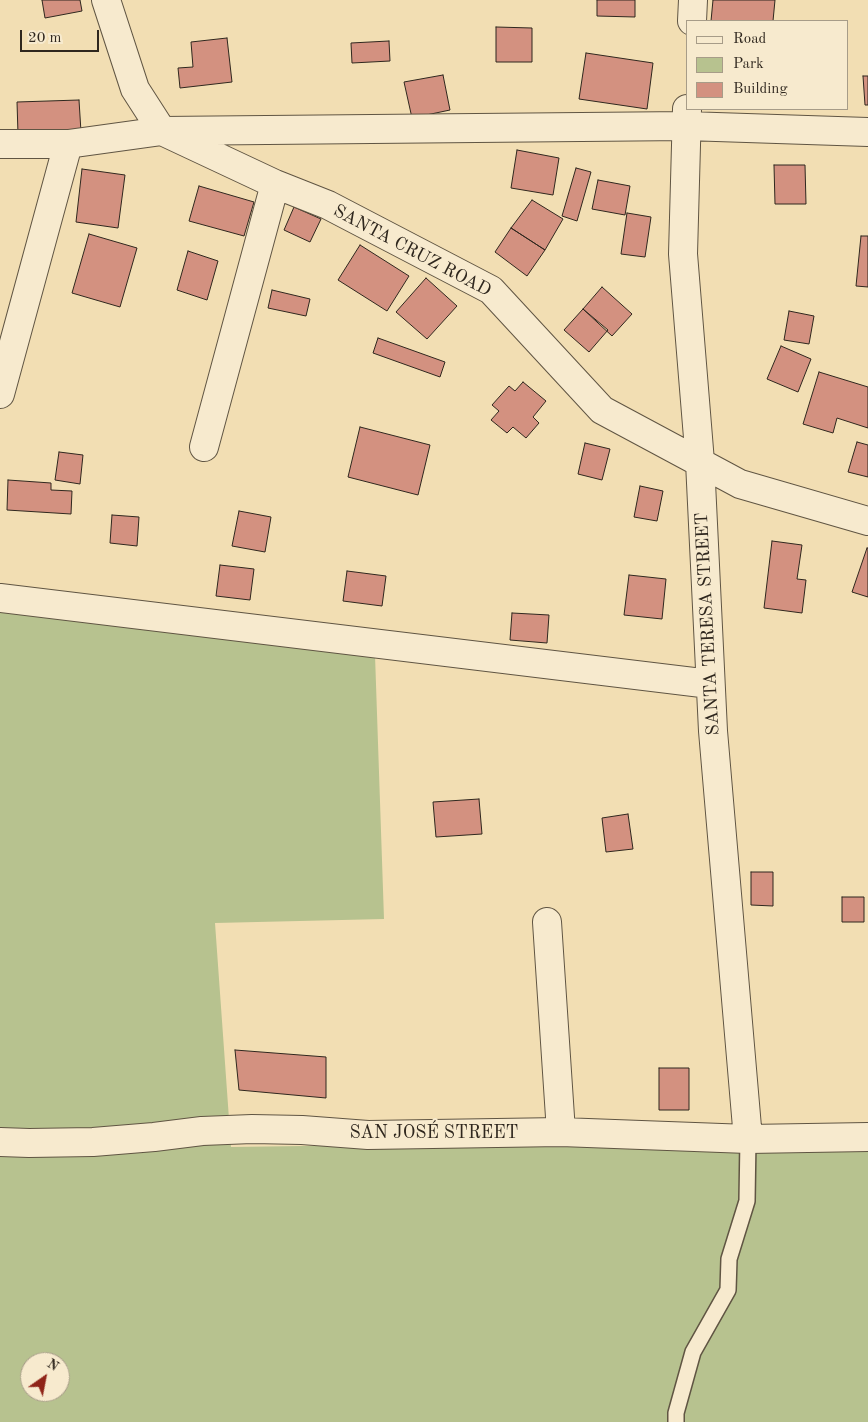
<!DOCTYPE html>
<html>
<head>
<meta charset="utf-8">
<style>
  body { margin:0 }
  #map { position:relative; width:868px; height:1422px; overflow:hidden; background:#f2deb3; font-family:"Old Standard TT",serif }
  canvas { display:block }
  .legend { position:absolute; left:686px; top:20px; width:162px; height:90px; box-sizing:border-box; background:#f7eace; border:1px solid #a79c88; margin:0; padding:6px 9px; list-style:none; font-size:15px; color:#2f271e }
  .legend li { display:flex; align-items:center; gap:10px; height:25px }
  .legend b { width:25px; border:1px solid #a79c88 }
  .north { position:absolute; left:20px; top:1352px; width:50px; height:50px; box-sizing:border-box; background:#f7eace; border:1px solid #a79c88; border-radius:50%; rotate:33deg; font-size:14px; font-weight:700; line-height:20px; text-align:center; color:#2f271e }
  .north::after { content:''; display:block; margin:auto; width:18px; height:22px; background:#8f2418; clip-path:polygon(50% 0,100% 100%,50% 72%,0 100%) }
  .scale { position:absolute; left:20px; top:30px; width:79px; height:22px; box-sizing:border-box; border:2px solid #2f271e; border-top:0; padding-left:6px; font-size:15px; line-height:18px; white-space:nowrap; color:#2f271e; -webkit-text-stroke:4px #f7eace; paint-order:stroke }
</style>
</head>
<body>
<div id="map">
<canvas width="868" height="1422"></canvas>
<ul class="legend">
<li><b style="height:6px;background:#f7eace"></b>Road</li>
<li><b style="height:14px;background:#b7c28f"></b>Park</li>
<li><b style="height:14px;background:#d39180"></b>Building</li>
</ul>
<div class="north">N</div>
<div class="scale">20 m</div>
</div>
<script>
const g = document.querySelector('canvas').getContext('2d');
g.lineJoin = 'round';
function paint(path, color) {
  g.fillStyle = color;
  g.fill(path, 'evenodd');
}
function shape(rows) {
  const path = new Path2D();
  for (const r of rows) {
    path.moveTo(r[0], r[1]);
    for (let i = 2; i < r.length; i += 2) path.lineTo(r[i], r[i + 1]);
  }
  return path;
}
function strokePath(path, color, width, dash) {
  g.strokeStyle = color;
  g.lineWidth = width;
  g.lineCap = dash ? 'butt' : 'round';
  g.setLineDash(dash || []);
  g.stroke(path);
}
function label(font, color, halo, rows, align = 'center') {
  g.font = font + ' "Old Standard TT",serif';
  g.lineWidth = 4;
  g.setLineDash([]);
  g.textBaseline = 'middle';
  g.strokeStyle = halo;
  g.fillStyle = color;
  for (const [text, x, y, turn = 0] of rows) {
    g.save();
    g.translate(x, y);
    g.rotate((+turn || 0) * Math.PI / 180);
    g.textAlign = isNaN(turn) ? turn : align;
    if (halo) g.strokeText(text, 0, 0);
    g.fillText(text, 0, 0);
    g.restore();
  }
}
const green = shape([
  [0,606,375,655,384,919,215,923,231,1147,868,1138,868,1422,0,1422],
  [30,1362,60,1362,60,1392,30,1392]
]);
const building = shape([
  [42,0,80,0,82,11,45,18,42,0],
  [597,0,635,0,635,17,597,16,597,0],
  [713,0,775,0,773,21,711,21,713,0],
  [496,27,532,28,532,62,496,62,496,27],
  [227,38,232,82,180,88,178,68,193,67,191,42,227,38],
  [389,41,390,61,352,63,351,43,389,41],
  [586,53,653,63,647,109,579,99,586,53],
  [443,75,450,110,412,118,404,82,443,75],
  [863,76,868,76,868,105,865,105,863,76],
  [79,100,81,132,18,134,17,102,79,100],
  [517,150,559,158,553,195,511,188,517,150],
  [774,165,805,165,806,204,775,204,774,165],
  [576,168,591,172,577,221,562,216,576,168],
  [82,169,125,175,118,228,76,222,82,169],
  [598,180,630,186,625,215,592,209,598,180],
  [199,186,254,202,244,236,189,221,199,186],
  [532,200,563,219,545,250,511,228,532,200],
  [294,207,321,219,310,242,284,230,294,207],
  [627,213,651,217,645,257,621,254,627,213],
  [511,228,545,250,527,276,495,252,511,228],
  [89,234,137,248,120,307,72,293,89,234],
  [861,236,868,236,868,287,856,286,861,236],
  [360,245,409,276,387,311,338,280,360,245],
  [188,251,218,261,207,300,177,290,188,251],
  [426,278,457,306,427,339,396,312,426,278],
  [602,287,632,314,612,336,583,309,602,287],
  [272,290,310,299,306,316,268,308,272,290],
  [583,309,608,330,589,352,564,330,583,309],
  [789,311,814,316,809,344,784,340,789,311],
  [378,338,445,362,440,377,373,353,378,338],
  [781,346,811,359,798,392,767,379,781,346],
  [819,372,868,387,868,428,837,418,833,433,803,424,819,372],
  [523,382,546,401,533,417,539,423,526,438,513,427,507,433,491,420,499,411,492,405,509,386,515,391,523,382],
  [360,427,430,445,418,495,348,477,360,427],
  [857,442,868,445,868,477,848,472,857,442],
  [585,443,610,449,602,480,578,474,585,443],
  [59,452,83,455,80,484,55,480,59,452],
  [8,480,51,483,51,490,72,491,71,514,7,510,8,480],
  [640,486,663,491,657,521,634,517,640,486],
  [239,511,271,517,265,552,232,546,239,511],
  [112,515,139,517,137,546,110,543,112,515],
  [772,541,802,545,797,579,806,580,802,613,764,608,772,541],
  [867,548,868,548,868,597,852,592,867,548],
  [220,565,254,569,250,600,216,596,220,565],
  [347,571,386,576,382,606,343,601,347,571],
  [629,575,666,579,662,619,624,615,629,575],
  [512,613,549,615,547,643,510,640,512,613],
  [479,799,482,834,436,837,433,802,479,799],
  [628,814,633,849,606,852,602,818,628,814],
  [751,872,773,872,773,906,751,905,751,872],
  [842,897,864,897,864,922,842,922,842,897],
  [235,1050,326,1057,326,1098,239,1090,235,1050],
  [659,1068,689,1068,689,1110,659,1110,659,1068]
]);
const lane = shape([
  [676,1422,676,1413,693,1352,728,1290,729,1259,747,1201,748,1139]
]);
const street = shape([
  [106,0,135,89,162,131,275,184,328,205,491,290,602,410,740,484,868,521],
  [692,21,693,0],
  [687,109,683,254,700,462,713,731,748,1139],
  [0,144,68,144,162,131,686,126,868,132],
  [0,394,68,144],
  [204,447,275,184],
  [0,598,710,684],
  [547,922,561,1132],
  [0,1142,29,1143,93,1142,154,1137,202,1131,252,1129,302,1130,368,1135,561,1132,748,1139,868,1137]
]);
const streetNames = [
  ["SANTA CRUZ ROAD",412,251,28],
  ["SANTA TERESA STREET",708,624,-93],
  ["SAN JOSÉ STREET",434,1133]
];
paint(green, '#b7c28f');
paint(building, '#d39180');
strokePath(building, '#2f271e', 1);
strokePath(lane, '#605543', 18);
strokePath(street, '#605543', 30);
strokePath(lane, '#f7eace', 15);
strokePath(street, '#f7eace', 28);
label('18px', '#2f271e', '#f7eace', streetNames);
</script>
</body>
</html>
